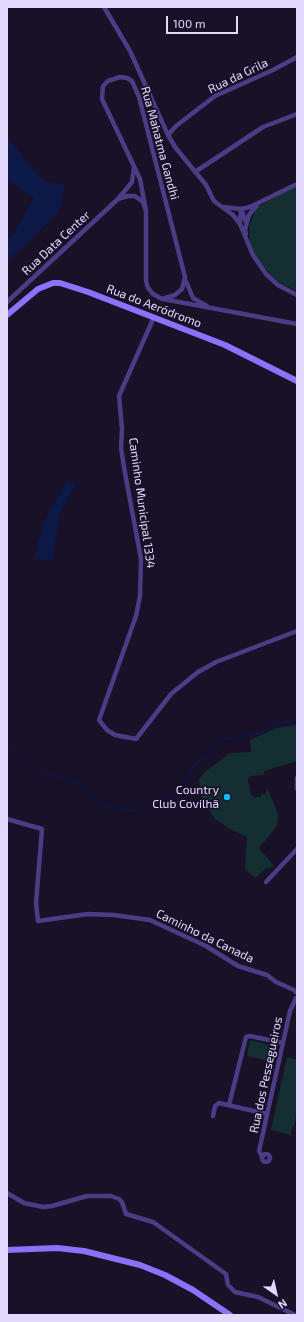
<!DOCTYPE html>
<html>
<head>
<meta charset="utf-8">
<style>
  body { margin:0 }
  #map { position:relative; width:304px; height:1322px; overflow:hidden; background:#181128; font-family:"Exo 2",sans-serif }
  canvas { display:block }
  .frame { position:absolute; inset:0; border:8px solid #e3d9fe; pointer-events:none }
  .north { position:absolute; left:256px; top:1274px; width:40px; height:40px; -webkit-text-stroke:3px #181128; paint-order:stroke; rotate:146deg; font-size:11px; font-weight:700; line-height:16px; text-align:center; color:#e3d9fe }
  .north::after { content:''; display:block; margin:auto; width:14px; height:18px; background:#e3d9fe; clip-path:polygon(50% 0,100% 100%,50% 72%,0 100%) }
  .scale { position:absolute; left:166px; top:16px; width:72px; height:18px; box-sizing:border-box; border:2px solid #e3d9fe; border-top:0; padding-left:5px; font-size:12px; line-height:14px; white-space:nowrap; color:#e3d9fe; -webkit-text-stroke:3px #181128; paint-order:stroke }
</style>
</head>
<body>
<div id="map">
<canvas width="304" height="1322"></canvas>
<div class="frame"></div>
<div class="north">N</div>
<div class="scale">100 m</div>
</div>
<script>
const g = document.querySelector('canvas').getContext('2d');
g.lineJoin = 'round';
function paint(path, color) {
  g.fillStyle = color;
  g.fill(path, 'evenodd');
}
function shape(rows) {
  const path = new Path2D();
  for (const r of rows) {
    if (r.length === 3) {
      path.moveTo(r[0] + r[2], r[1]);
      path.arc(r[0], r[1], r[2], 0, 2 * Math.PI);
      continue;
    }
    path.moveTo(r[0], r[1]);
    for (let i = 2; i < r.length; i += 2) path.lineTo(r[i], r[i + 1]);
  }
  return path;
}
function strokePath(path, color, width, dash) {
  g.strokeStyle = color;
  g.lineWidth = width;
  g.lineCap = dash ? 'butt' : 'round';
  g.setLineDash(dash || []);
  g.stroke(path);
}
function label(font, color, halo, rows, align = 'center') {
  g.font = font + ' "Exo 2",sans-serif';
  g.lineWidth = 3.5;
  g.setLineDash([]);
  g.textBaseline = 'middle';
  g.strokeStyle = halo;
  g.fillStyle = color;
  for (const [text, x, y, turn = 0] of rows) {
    g.save();
    g.translate(x, y);
    g.rotate((+turn || 0) * Math.PI / 180);
    g.textAlign = isNaN(turn) ? turn : align;
    if (halo) g.strokeText(text, 0, 0);
    g.fillText(text, 0, 0);
    g.restore();
  }
}
const green = shape([
  [297,185,297,291,277,281,258,261,250,241,249,228,256,208],
  [297,725,297,761,264,771,264,775,250,776,248,779,251,796,253,796,256,800,255,797,261,797,261,794,266,794,266,791,268,789,278,815,277,826,259,848,274,866,269,869,267,867,255,878,245,869,247,837,230,829,215,819,201,797,199,779,205,772,230,753,251,752,250,740,277,728],
  [250,1040,277,1047,275,1062,247,1056],
  [287,1057,297,1060,297,1109,294,1127,292,1127,291,1135,271,1130]
]);
const water = shape([
  [7,139,9,139,42,180,65,185,59,212,8,261,7,238,10,239,34,198,7,181],
  [67,481,76,485,60,513,52,561,34,558,46,517]
]);
const stream = shape([
  [7,747,21,749,27,758],
  [31,762,42,773,77,783,103,805,133,811,177,795,195,764,207,757,222,739,261,733,276,723,297,721]
]);
const street = shape([
  [104,7,130,51,168,135],
  [297,57,273,70,215,96,176,126,168,135,175,147,206,185,214,201,233,215,240,224,253,255,266,274,278,285,297,295],
  [195,172,263,127,297,114],
  [118,199,128,196,135,196,143,202,146,211,146,281,148,288,153,294,162,299,175,295,182,289,185,277,139,97,132,81,127,78,120,77,108,81,103,86,102,99,140,179,146,211],
  [224,207,241,209,250,207,297,184],
  [241,209,246,222],
  [240,223,241,209],
  [246,234,245,230,249,215,257,205],
  [185,279,193,298,207,306],
  [163,299,297,324],
  [7,302,118,199,132,182,134,168],
  [154,317,119,396,122,429,121,448,125,473,141,559,140,596,136,616,99,720,107,730,115,735,136,739,171,694,198,672,216,662,297,631],
  [297,778,297,789],
  [7,819,42,829,36,903,38,921,88,914,114,915,150,920,206,946,238,966,267,975,276,982,294,990,297,993],
  [266,882,297,849],
  [229,1105,246,1037,250,1036,283,1043],
  [213,1116,215,1106,219,1103,267,1114],
  [266,1158,4],
  [262,1156,259,1151,290,1011,296,998],
  [7,1193,24,1203,43,1207,52,1206,87,1196,111,1196,119,1199,122,1202,126,1214,153,1222,226,1274,228,1285,235,1292,258,1297,295,1315]
]);
const secondary = shape([
  [7,315,38,289,53,283,60,283,88,292,225,345,297,381],
  [7,1250,57,1248,84,1251,140,1265,165,1275,193,1290,230,1315]
]);
const markers = [
  [227,797,4,"#09befa"]
];
const streetNames = [
  ["Rua da Grila",238,76,-26],
  ["Rua Mahatma Gandhi",160,143,75],
  ["Rua Data Center",56,243,-43],
  ["Rua do Aeródromo",154,306,21],
  ["Caminho Municipal 1334",142,503,82],
  ["Caminho da Canada",205,936,26],
  ["Rua dos Pessegueiros",266,1075,-78]
];
const poiNames = [
  ["Country",219,790],
  ["Club Covilhã",219,804]
];
paint(green, '#142f32');
paint(water, '#0c1846');
strokePath(stream, '#0c1846', 1.5);
strokePath(street, '#4a3d86', 4.5);
strokePath(secondary, '#8a72fc', 6);
for (const [x, y, r, color] of markers) {
  const dot = new Path2D();
  dot.arc(x, y, r, 0, 2 * Math.PI);
  g.fillStyle = color;
  g.fill(dot);
  strokePath(dot, '#181128', 1.5);
}
label('12px', '#e3d9fe', '#181128', streetNames);
label('12px', '#e3d9fe', '#181128', poiNames, 'right');
</script>
</body>
</html>
